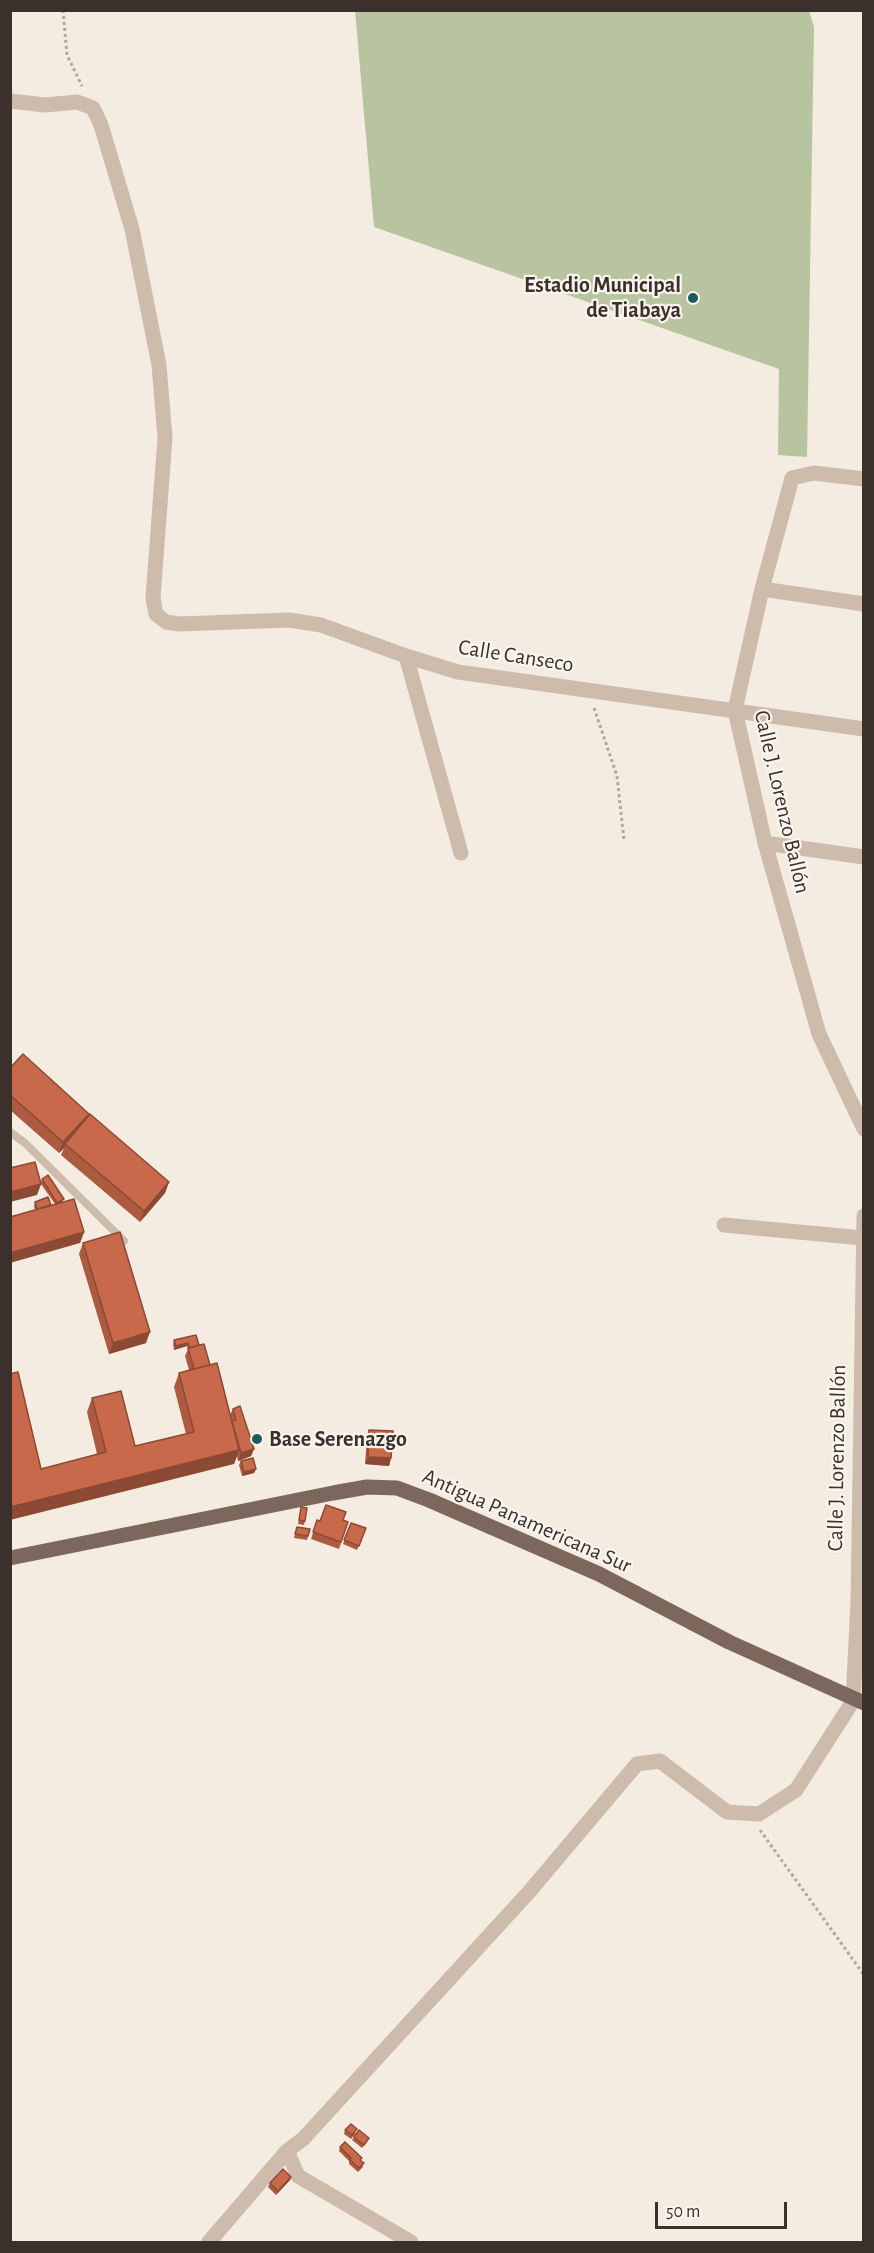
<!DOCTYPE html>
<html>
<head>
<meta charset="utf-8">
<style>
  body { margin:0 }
  #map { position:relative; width:874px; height:2253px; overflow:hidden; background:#f4ebe1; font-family:"Alegreya Sans",sans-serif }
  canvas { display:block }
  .frame { position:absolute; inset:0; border:12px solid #3b302b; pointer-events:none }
  .scale { position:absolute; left:655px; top:2202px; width:132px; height:27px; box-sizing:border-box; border:3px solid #3b302b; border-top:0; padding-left:8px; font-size:18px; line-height:21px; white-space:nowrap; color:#3b302b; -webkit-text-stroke:4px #fbf5ee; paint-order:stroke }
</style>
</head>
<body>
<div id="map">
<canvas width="874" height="2253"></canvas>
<div class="frame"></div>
<div class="scale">50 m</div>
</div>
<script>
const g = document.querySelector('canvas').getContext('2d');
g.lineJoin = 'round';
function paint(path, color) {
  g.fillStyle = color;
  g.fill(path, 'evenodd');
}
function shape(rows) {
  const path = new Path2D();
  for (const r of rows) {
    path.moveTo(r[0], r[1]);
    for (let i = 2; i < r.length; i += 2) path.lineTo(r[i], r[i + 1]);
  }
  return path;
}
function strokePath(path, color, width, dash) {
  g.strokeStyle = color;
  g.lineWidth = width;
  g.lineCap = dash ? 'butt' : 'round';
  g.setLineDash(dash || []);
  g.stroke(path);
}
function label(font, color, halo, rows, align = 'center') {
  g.font = font + ' "Alegreya Sans",sans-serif';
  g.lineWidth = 4.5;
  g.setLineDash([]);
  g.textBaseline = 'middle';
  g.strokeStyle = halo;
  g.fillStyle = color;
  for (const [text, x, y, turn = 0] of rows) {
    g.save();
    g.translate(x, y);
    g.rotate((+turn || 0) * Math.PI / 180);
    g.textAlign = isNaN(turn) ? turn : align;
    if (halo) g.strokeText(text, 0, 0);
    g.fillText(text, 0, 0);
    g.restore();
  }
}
const green = shape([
  [355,11,809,11,814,27,807,457,778,455,779,369,374,227]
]);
const path = shape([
  [63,10,67,55,82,86],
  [594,708,617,776,624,840],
  [760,1830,864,1975]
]);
const service = shape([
  [10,1132,25,1143,124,1241]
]);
const minor = shape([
  [10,101,45,105,77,102,93,108,101,125,132,229,159,365,165,438,153,598,156,614,166,622,179,624,289,620,321,625,406,656,458,672,864,729],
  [864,479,814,473,792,478,762,589,735,710,765,843,819,1034,864,1129],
  [762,589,864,604],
  [406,656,461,853],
  [765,843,864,857],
  [724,1225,863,1238],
  [287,2151,298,2176,411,2242],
  [209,2242,287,2151,303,2139,529,1892,637,1764,660,1761,727,1812,759,1814,796,1790,853,1701,858,1602,864,1216]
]);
const primary = shape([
  [10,1558,333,1493,367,1487,397,1488,429,1500,599,1574,729,1642,864,1703]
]);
const wall = shape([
  [10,1068,87,1119,169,1182,165,1193,140,1222,61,1155,64,1148,59,1153,10,1110],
  [42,1179,63,1202,84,1232,80,1243,35,1210,34,1206,35,1202,51,1205,55,1204,41,1184,37,1195],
  [83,1243,146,1343,109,1354,79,1254],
  [174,1340,199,1345,210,1365,230,1415,233,1409,254,1449,251,1456,238,1461,237,1456,234,1464,41,1469,97,1454,87,1412,92,1398,135,1446,186,1434,174,1387,179,1373,189,1370,185,1356,188,1349,187,1346,174,1350,173,1344],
  [369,1430,391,1458,389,1466,365,1464,367,1437],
  [241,1461,256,1469,254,1473,242,1476,239,1465],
  [301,1507,305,1521,304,1525,298,1524],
  [317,1520,320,1521,343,1520,348,1522,339,1549,311,1539],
  [351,1523,366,1528,357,1550,343,1544],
  [297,1527,308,1536,307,1540,294,1538],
  [345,2130,356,2133,351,2139,344,2134],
  [354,2137,367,2142,362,2148,352,2140],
  [340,2147,361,2160,363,2167,358,2172,349,2164,349,2161,339,2151],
  [291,2177,290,2180,276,2195,268,2187,270,2183]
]);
const shadedWall = shape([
  [89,1114,85,1125,65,1144,64,1148,59,1153,63,1142],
  [169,1182,165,1193,140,1222,144,1211],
  [41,1184,37,1195,10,1202,10,1192],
  [84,1232,80,1243,10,1263,10,1253],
  [150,1332,146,1343,109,1354,113,1343],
  [188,1343,187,1346,174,1350,176,1346],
  [254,1449,251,1456,238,1461,241,1453],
  [239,1450,234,1464,10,1520,10,1507],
  [368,1457,391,1458,389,1466,365,1464],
  [256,1469,254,1473,242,1476,244,1472],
  [291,2177,290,2180,276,2195,278,2191]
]);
const building = shape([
  [23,1054,89,1114,63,1142,10,1095,10,1068,23,1054],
  [90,1114,169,1182,144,1211,65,1144,90,1114],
  [35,1162,41,1184,10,1192,10,1168,35,1162],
  [48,1175,64,1199,57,1203,42,1179,48,1175],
  [48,1197,51,1205,37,1209,35,1202,48,1197],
  [74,1199,84,1232,10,1253,10,1217,74,1199],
  [120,1232,150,1332,113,1343,83,1243,120,1232],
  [196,1335,199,1345,190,1348,188,1343,176,1346,174,1340,196,1335],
  [204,1344,210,1365,194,1369,188,1348,204,1344],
  [217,1363,239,1450,10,1507,10,1374,18,1372,41,1469,106,1452,92,1398,121,1391,135,1446,194,1432,179,1373,217,1363],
  [240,1406,254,1449,241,1453,232,1421,236,1420,233,1409,240,1406],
  [369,1430,393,1431,391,1458,368,1457,369,1430],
  [253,1458,256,1469,244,1472,241,1461,253,1458],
  [326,1505,346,1512,343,1520,348,1522,341,1542,313,1532,317,1520,320,1521,326,1505],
  [301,1507,307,1508,305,1521,299,1520,301,1507],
  [351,1523,366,1528,359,1546,344,1540,351,1523],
  [297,1527,310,1529,308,1536,295,1534,297,1527],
  [351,2124,357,2129,352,2135,345,2130,351,2124],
  [359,2130,369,2138,364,2145,354,2137,359,2130],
  [345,2142,362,2158,360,2160,364,2163,359,2168,350,2160,351,2158,340,2147,345,2142],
  [283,2169,291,2177,278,2191,270,2183,283,2169]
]);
const markers = [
  [693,298,6,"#1f5a5e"],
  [257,1439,6,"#1f5a5e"]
];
const poiNames = [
  ["Estadio Municipal",681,285],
  ["de Tiabaya",681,310],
  ["Base Serenazgo",269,1439,"left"]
];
const streetNames = [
  ["Calle Canseco",516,656,9],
  ["Calle J. Lorenzo Ballón",782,802,77],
  ["Calle J. Lorenzo Ballón",837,1458,-89],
  ["Antigua Panamericana Sur",527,1521,24]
];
paint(green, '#b8c4a0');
strokePath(path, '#b9a596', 3, [3, 3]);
strokePath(service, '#cdbbac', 8);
strokePath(minor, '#cdbbac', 15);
strokePath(primary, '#7d675c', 15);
paint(wall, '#ac5a40');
paint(shadedWall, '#8c4a34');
paint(building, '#c8694b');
strokePath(building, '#8c4a34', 1.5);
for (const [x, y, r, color] of markers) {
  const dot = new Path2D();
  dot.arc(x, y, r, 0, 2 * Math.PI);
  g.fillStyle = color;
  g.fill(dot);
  strokePath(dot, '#fbf5ee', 2);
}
label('bold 22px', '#3b302b', '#fbf5ee', poiNames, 'right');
label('22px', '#3b302b', '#fbf5ee', streetNames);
</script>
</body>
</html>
